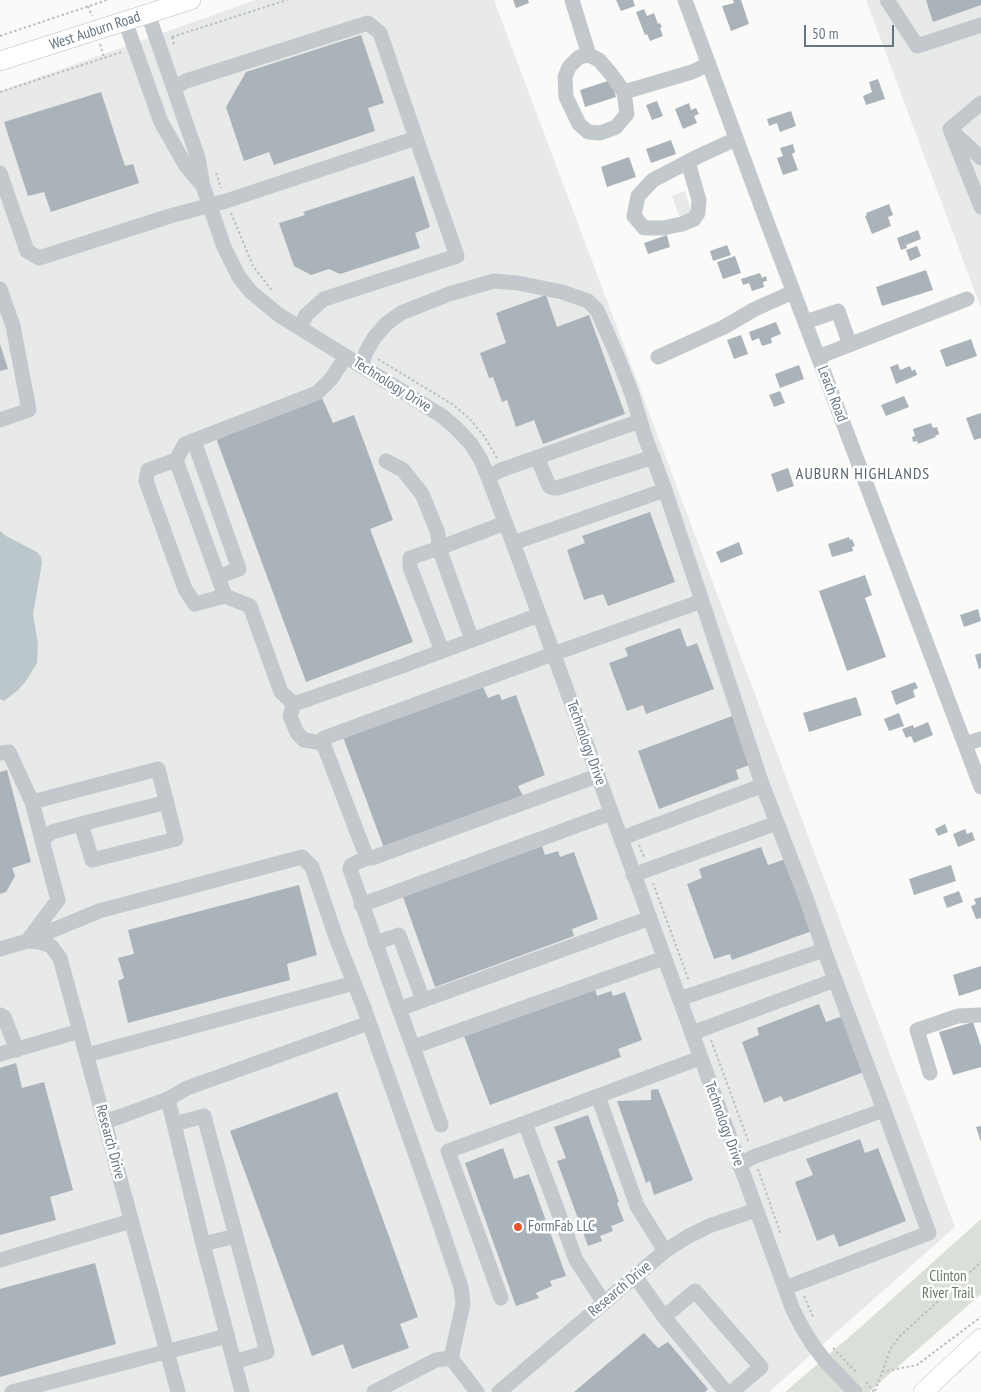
<!DOCTYPE html>
<html>
<head>
<meta charset="utf-8">
<style>
  body { margin:0 }
  #map { position:relative; width:981px; height:1392px; overflow:hidden; background:#fafaf8; font-family:"PT Sans Narrow",sans-serif }
  canvas { display:block }
  .scale { position:absolute; left:804px; top:25px; width:90px; height:22px; box-sizing:border-box; border:2px solid #657683; border-top:0; padding-left:6px; font-size:15px; line-height:18px; white-space:nowrap; color:#657683; -webkit-text-stroke:4px #fff; paint-order:stroke }
</style>
</head>
<body>
<div id="map">
<canvas width="981" height="1392"></canvas>
<div class="scale">50 m</div>
</div>
<script>
const g = document.querySelector('canvas').getContext('2d');
g.lineJoin = 'round';
function paint(path, color) {
  g.fillStyle = color;
  g.fill(path, 'evenodd');
}
function shape(rows) {
  const path = new Path2D();
  for (const r of rows) {
    path.moveTo(r[0], r[1]);
    for (let i = 2; i < r.length; i += 2) path.lineTo(r[i], r[i + 1]);
  }
  return path;
}
function strokePath(path, color, width, dash) {
  g.strokeStyle = color;
  g.lineWidth = width;
  g.lineCap = dash ? 'butt' : 'round';
  g.setLineDash(dash || []);
  g.stroke(path);
}
function label(font, color, halo, rows, align = 'center') {
  g.font = font + ' "PT Sans Narrow",sans-serif';
  g.lineWidth = 5;
  g.setLineDash([]);
  g.textBaseline = 'middle';
  g.strokeStyle = halo;
  g.fillStyle = color;
  for (const [text, x, y, turn = 0] of rows) {
    g.save();
    g.translate(x, y);
    g.rotate((+turn || 0) * Math.PI / 180);
    g.textAlign = isNaN(turn) ? turn : align;
    if (halo) g.strokeText(text, 0, 0);
    g.fillText(text, 0, 0);
    g.restore();
  }
}
const built = shape([
  [255,0,494,0,955,1227,769,1392,0,1392,0,91],
  [866,0,981,0,981,308],
  [685,191,692,213,680,218,672,196]
]);
const green = shape([
  [981,1219,981,1294,869,1392,785,1392,863,1325]
]);
const water = shape([
  [0,531,6,536,37,552,41,557,42,563,33,614,38,644,37,663,26,681,18,690,4,701,0,699]
]);
const building = shape([
  [513,0,528,0,529,3,516,8],
  [616,0,633,0,635,6,621,11],
  [733,0,741,0,749,24,731,31,722,6,734,3],
  [926,0,981,0,981,5,933,22],
  [644,9,647,16,654,13,658,24,660,23,662,27,660,28,663,36,650,41,647,34,645,35,636,12],
  [361,35,384,103,368,108,375,131,274,165,269,152,244,161,226,107,246,72],
  [878,79,885,99,866,105,863,96,872,92,869,82],
  [611,80,616,97,585,107,580,90],
  [101,92,125,166,133,164,139,183,51,212,44,192,28,196,4,122],
  [657,101,663,116,652,120,646,105],
  [689,103,691,110,696,108,699,114,694,116,697,123,683,129,675,109],
  [791,111,796,126,780,132,777,123,769,126,767,119],
  [671,140,676,154,651,163,646,149],
  [793,144,795,152,792,154,798,170,783,175,777,158,783,156,780,148],
  [629,157,636,177,607,187,601,167],
  [414,176,430,227,415,233,420,248,340,274,329,269,311,275,294,266,279,223,305,215,303,212],
  [889,204,893,215,888,217,891,226,872,234,865,216,867,215,866,213],
  [918,230,921,239,906,245,907,248,901,250,897,238],
  [667,235,670,247,648,254,644,243],
  [727,245,731,255,713,261,710,251],
  [917,246,921,256,910,261,906,250],
  [735,256,741,273,723,279,717,262],
  [926,270,933,290,882,306,876,287],
  [760,273,762,278,766,276,767,281,763,282,764,287,752,291,749,283,743,285,741,279],
  [546,295,557,327,589,315,625,414,543,444,534,420,516,427,507,400,502,402,493,377,489,378,480,353,506,343,496,313],
  [776,322,781,334,771,338,772,343,762,346,759,338,752,341,749,332],
  [741,335,748,354,734,359,727,340],
  [971,339,977,356,946,367,940,350],
  [0,344,8,369,0,371],
  [898,364,900,370,910,366,912,371,915,369,917,375,896,384,890,367],
  [799,365,804,379,780,388,775,374],
  [780,391,785,403,774,407,769,395],
  [904,396,909,407,886,416,881,405],
  [322,398,333,423,354,415,393,520,370,529,413,642,306,682,216,438],
  [981,413,981,438,974,440,966,418],
  [931,423,933,428,937,427,939,434,935,436,936,437,918,444,917,441,913,442,912,437,915,436,913,429],
  [788,468,794,486,777,492,771,474],
  [650,512,675,582,608,606,603,594,584,600,567,550,585,543,582,536],
  [849,537,850,540,852,539,855,546,852,547,853,551,832,557,828,544],
  [739,542,743,554,721,563,716,552],
  [865,575,872,595,865,598,886,657,847,671,819,591],
  [978,609,981,621,964,627,960,615],
  [680,628,687,647,697,643,714,689,646,714,643,705,627,711,609,663,628,656,625,648],
  [981,653,981,668,979,669,975,655],
  [915,682,918,688,913,690,915,697,896,705,891,691],
  [483,687,488,698,499,694,502,700,516,695,545,775,518,786,524,798,384,848,343,737],
  [856,697,862,715,809,732,803,713],
  [899,713,904,726,889,731,884,719],
  [735,715,752,764,736,770,739,779,659,809,638,751],
  [928,722,933,735,914,743,911,736,906,738,902,729,913,725,914,728],
  [7,770,31,862,12,868,15,876,6,892,0,894,0,772],
  [945,824,948,832,938,836,935,829],
  [965,829,967,834,972,832,975,840,958,847,953,834],
  [542,846,545,855,558,851,560,857,574,852,598,919,572,929,574,936,435,987,403,897],
  [761,847,768,865,786,859,812,931,732,960,730,954,714,959,687,884,702,878,699,869],
  [951,865,956,881,914,895,909,879],
  [299,885,317,955,287,964,290,980,128,1023,118,981,124,978,118,958,134,954,128,930],
  [959,891,963,902,947,908,943,897],
  [981,897,981,918,976,919,971,906,976,904,974,899],
  [981,966,981,989,959,996,953,975],
  [595,989,597,996,611,991,613,996,625,992,642,1040,618,1049,621,1057,490,1105,464,1036],
  [819,1004,826,1022,843,1016,864,1072,784,1102,781,1096,764,1103,742,1042,759,1035,757,1028],
  [973,1022,981,1046,981,1067,953,1075,939,1032],
  [16,1063,22,1088,44,1082,73,1190,50,1197,56,1220,0,1235,0,1068],
  [658,1089,693,1180,654,1195,650,1181,646,1183,617,1101,651,1100,651,1090],
  [337,1092,418,1317,400,1324,409,1348,352,1369,343,1344,312,1356,230,1131],
  [588,1115,619,1202,617,1203,624,1221,611,1226,613,1231,600,1236,602,1241,588,1246,557,1161,566,1158,554,1127],
  [981,1126,981,1142,976,1127],
  [860,1139,865,1153,878,1148,906,1221,839,1247,834,1234,817,1241,795,1182,813,1175,806,1159],
  [503,1148,514,1179,529,1174,566,1276,550,1281,552,1286,536,1293,539,1298,516,1306,465,1163],
  [95,1263,116,1344,0,1377,0,1289],
  [644,1333,658,1348,668,1342,708,1389,705,1392,574,1392]
]);
const path = shape([
  [88,6,92,16],
  [0,36,107,0],
  [172,37,174,45],
  [172,37,287,0],
  [100,44,104,58],
  [0,92,122,52],
  [216,173,221,188],
  [231,213,253,266,273,292],
  [378,359,452,404,469,418,484,436,497,458],
  [639,845,644,857],
  [653,883,689,981],
  [711,1040,749,1143],
  [758,1169,781,1235],
  [804,1296,813,1317],
  [833,1348,856,1372],
  [882,1372,917,1365,981,1317],
  [866,1382,874,1392],
  [875,1391,891,1348,900,1336,981,1262]
]);
const minor = shape([
  [572,0,589,55],
  [685,0,767,222,981,787],
  [887,0,917,46,981,25],
  [148,14,198,158,203,186,224,247,239,277,251,292,279,315,442,416,455,427,471,444,481,460,488,477,513,543,793,1310,803,1329,813,1345,826,1362,855,1392],
  [125,21,161,122,186,166,202,185],
  [624,92,627,114,616,127,600,133,588,132,579,124,566,97,565,77,569,67,579,57,589,55,599,60,611,74,624,92,692,72,709,64],
  [950,129,981,207],
  [950,129,981,103],
  [953,132,981,158],
  [688,162,699,200,698,213,694,219,682,224,663,228,644,228,634,216,638,196,653,180,699,156,736,139],
  [0,173,27,251,39,258,170,216,226,201,416,138,380,33,368,23,186,81,174,88],
  [0,289,13,326,29,410,0,420],
  [805,322,838,311,850,345],
  [300,328,306,315,324,299,457,256,416,138],
  [346,356,331,379,317,393,185,444,176,460,225,596,250,606,281,692,294,704,405,665,539,615],
  [658,357,724,327,755,309,793,292],
  [818,357,967,299],
  [361,366,366,352,374,338,386,324,401,313,449,294,494,281,518,283,562,292,588,301,597,310,616,353,632,394,645,437,665,490],
  [194,441,239,569,218,577],
  [537,457,549,486,553,488,557,488,653,457],
  [176,460,148,470,146,481,185,589,195,604,225,596],
  [386,461,403,470,422,494,438,533,439,548,410,558,410,567,442,651],
  [488,477,501,470,640,421],
  [513,543,665,490,702,601,553,654,324,738,323,743,367,858,372,858,597,776],
  [472,640,439,548,505,523],
  [294,704,290,716,297,733,304,740,323,743],
  [965,744,981,739],
  [0,753,9,752,32,802,158,769,176,839,92,860,81,824,52,832,42,840,58,900,28,940],
  [32,802,42,840],
  [81,824,167,802],
  [621,839,635,833,761,786,762,784,702,601],
  [367,858,351,865,350,869,399,1009,650,918],
  [633,875,777,823],
  [361,905,611,813],
  [27,941,99,911,302,857,312,867,337,940,364,1008,433,1204,461,1287,463,1304,451,1358,477,1392],
  [375,943,399,935,423,1000],
  [0,949,27,941,39,942,51,946,60,958,178,1392],
  [835,980,884,1110],
  [679,999,824,950,806,898,762,784],
  [399,1009,413,1047],
  [0,1015,4,1017,17,1050],
  [692,1033,835,980,824,950],
  [0,1054,80,1031],
  [87,1055,354,983],
  [930,1073,917,1030,958,1016,981,1015],
  [598,1096,525,1123,576,1260,604,1303],
  [168,1099,187,1088,369,1023],
  [105,1122,168,1099,174,1124,204,1116,236,1236],
  [174,1124,203,1244],
  [441,1125,413,1047,664,958],
  [739,1165,753,1157,884,1110,929,1233,785,1288],
  [665,1251,637,1206,598,1096,700,1058],
  [0,1260,131,1221],
  [635,1276,664,1317,726,1392],
  [501,1298,448,1151,525,1123],
  [664,1317,695,1291,761,1367,732,1392],
  [234,1362,267,1352,236,1236,203,1244,242,1392],
  [12,1392,227,1336],
  [374,1392,436,1360,451,1358],
  [499,1392,665,1251,687,1237,709,1226,756,1210]
]);
const major = shape([
  [0,61,191,0],
  [923,1392,981,1338]
]);
const markers = [
  [518,1227,5,"#e4572e"]
];
const streetNames = [
  ["West Auburn Road",95,31,-18],
  ["Technology Drive",392,385,32],
  ["Leach Road",832,394,69],
  ["Technology Drive",586,743,70],
  ["Technology Drive",724,1124,70],
  ["Research Drive",110,1142,75],
  ["Research Drive",620,1289,-40]
];
const poiNames = [
  ["FormFab LLC",528,1227]
];
const parkNames = [
  ["Clinton",948,1277],
  ["River Trail",948,1294]
];
const neighbourhoodNames = [
  ["AUBURN HIGHLANDS",863,474]
];
paint(built, '#e8e9e9');
paint(green, '#dadfd7');
paint(water, '#bbc7cb');
paint(building, '#aab3b9');
strokePath(major, '#b5babe', 20);
strokePath(path, '#bbbfc2', 2, [2.5, 2.5]);
strokePath(minor, '#c3c8cc', 15);
strokePath(major, '#fff', 19);
for (const [x, y, r, color] of markers) {
  const dot = new Path2D();
  dot.arc(x, y, r, 0, 2 * Math.PI);
  g.fillStyle = color;
  g.fill(dot);
  strokePath(dot, '#fff', 2);
}
label('15px', '#657683', '#fff', streetNames);
label('15px', '#657683', '#fff', poiNames, 'left');
label('15px', '#687a64', '#fff', parkNames);
g.letterSpacing = '1px';
label('16px', '#57646e', '#fff', neighbourhoodNames);
g.letterSpacing = '0px';
</script>
</body>
</html>
